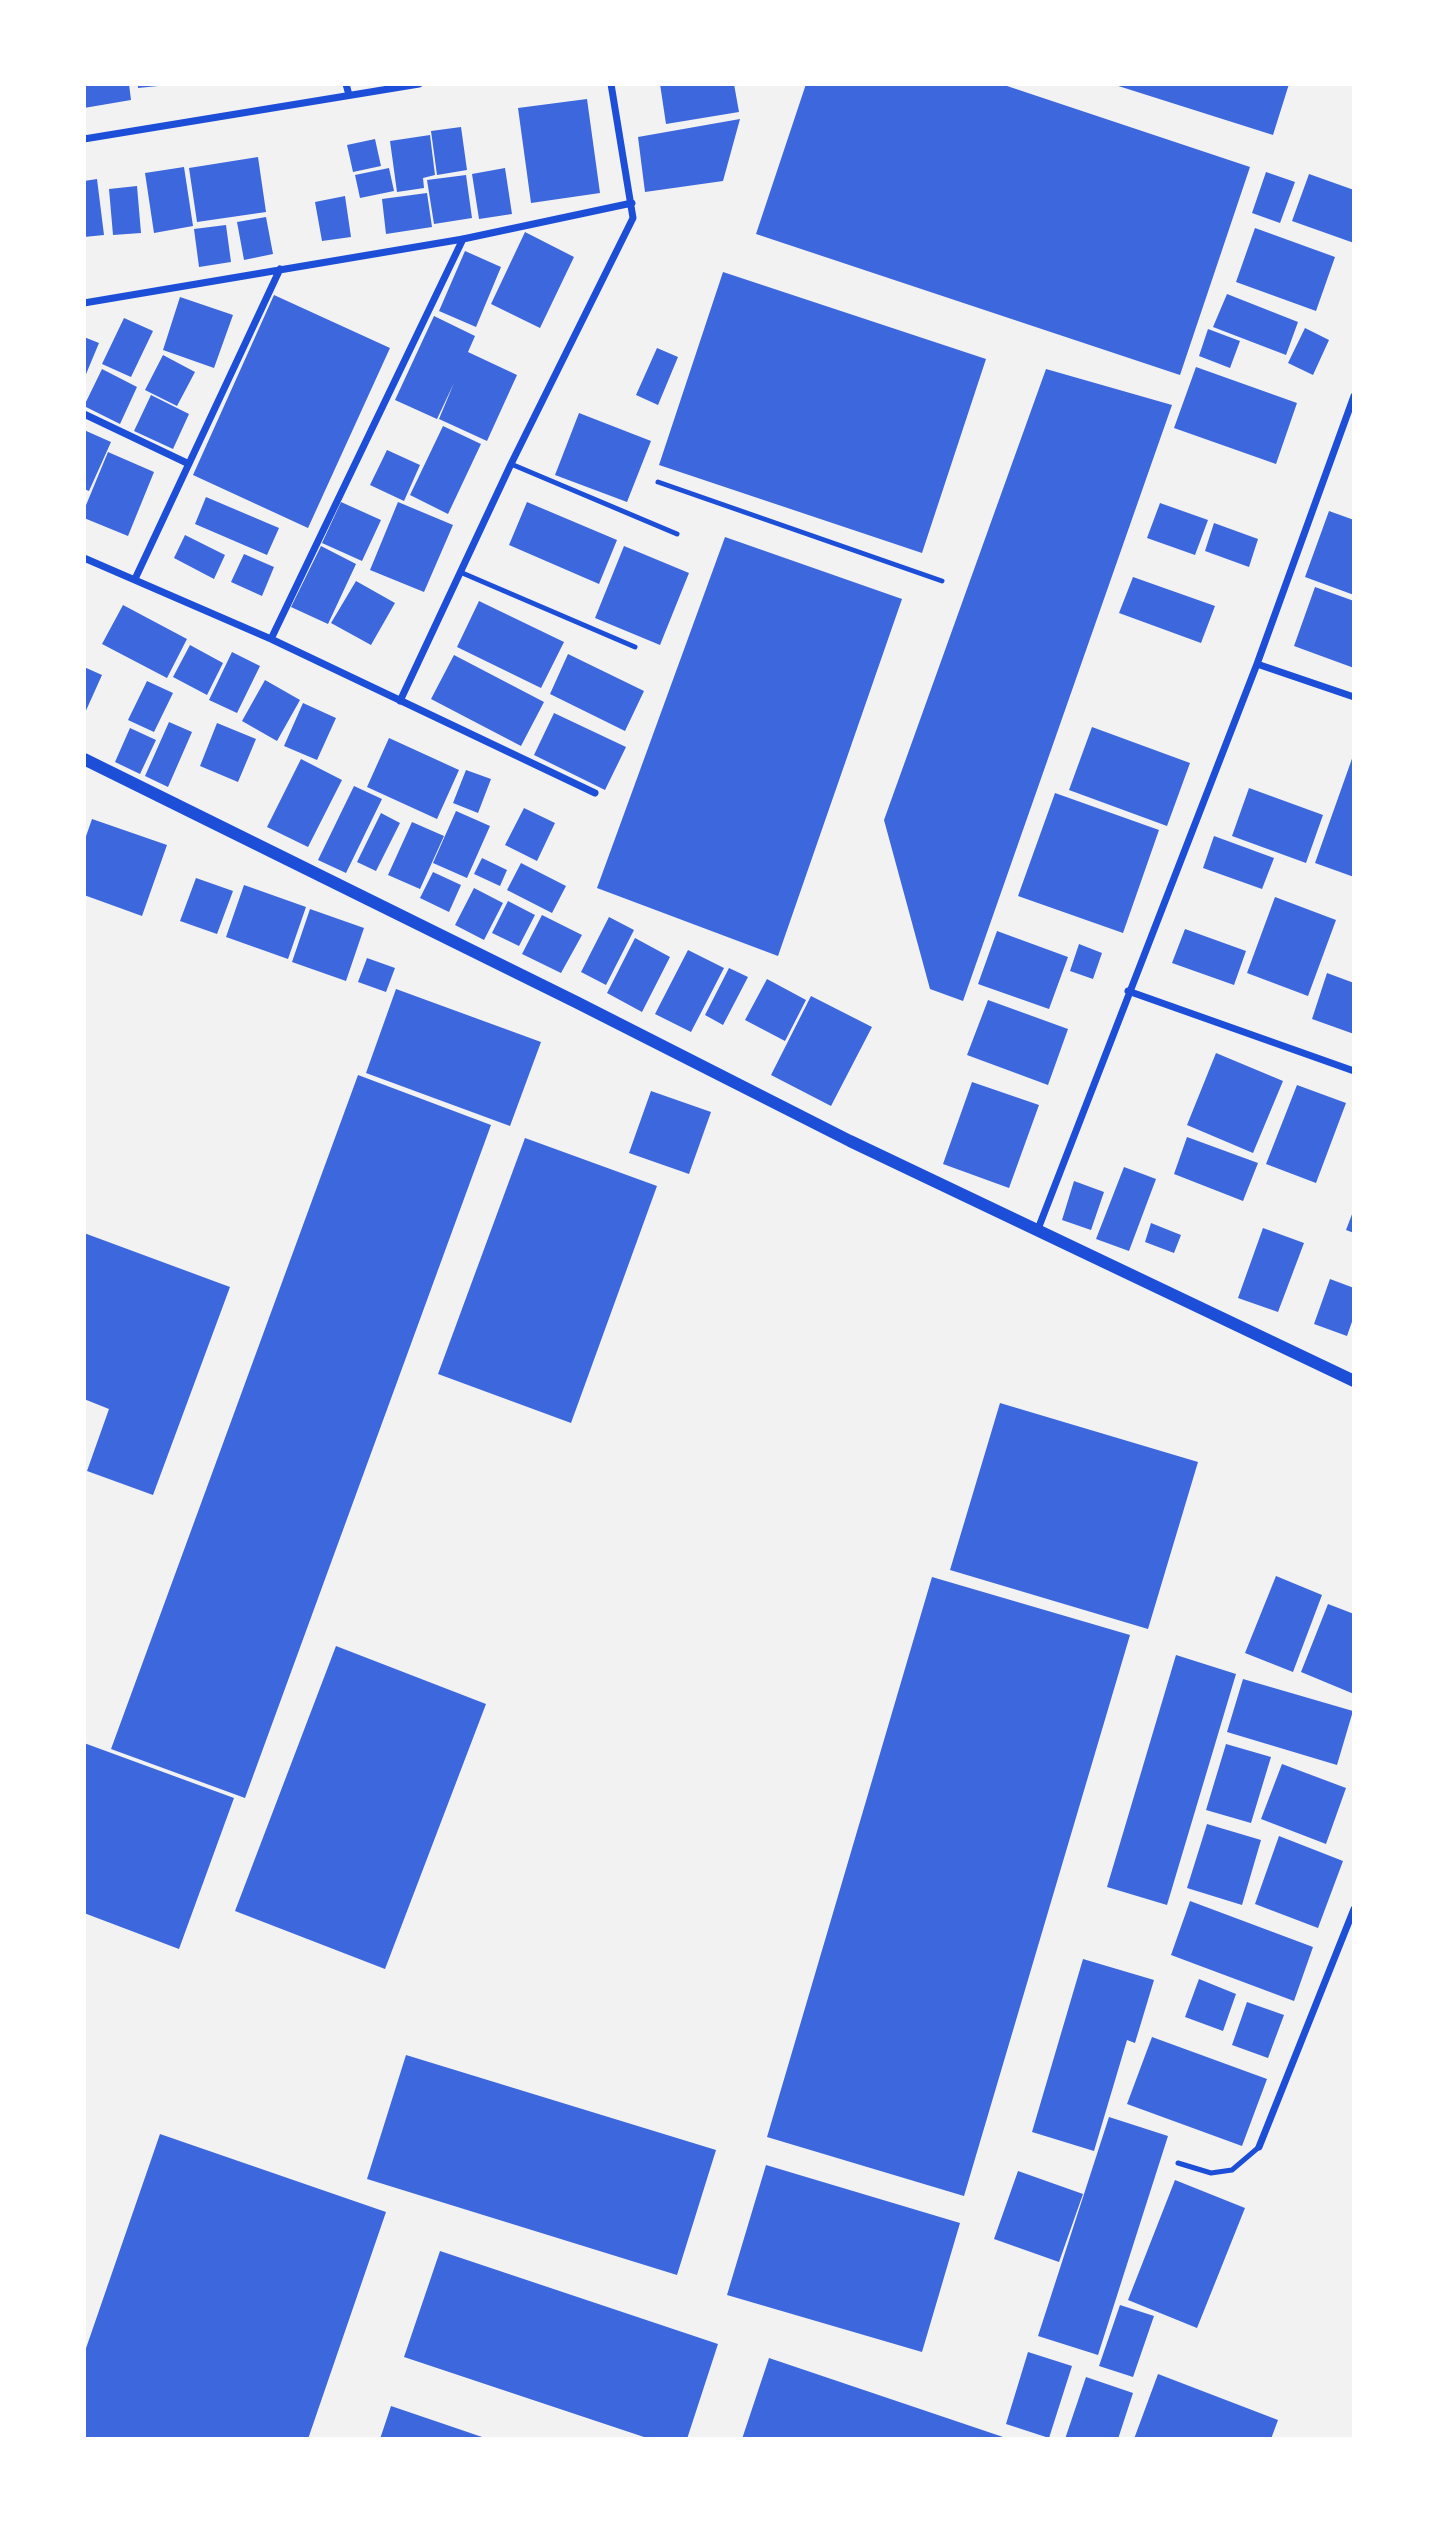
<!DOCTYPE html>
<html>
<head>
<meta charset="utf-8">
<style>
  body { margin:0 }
  #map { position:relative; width:1438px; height:2523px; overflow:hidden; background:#f2f2f2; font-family:"Crimson Pro",serif }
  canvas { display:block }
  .frame { position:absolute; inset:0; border:86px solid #fff; pointer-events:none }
</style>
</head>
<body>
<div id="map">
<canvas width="1438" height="2523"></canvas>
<div class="frame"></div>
</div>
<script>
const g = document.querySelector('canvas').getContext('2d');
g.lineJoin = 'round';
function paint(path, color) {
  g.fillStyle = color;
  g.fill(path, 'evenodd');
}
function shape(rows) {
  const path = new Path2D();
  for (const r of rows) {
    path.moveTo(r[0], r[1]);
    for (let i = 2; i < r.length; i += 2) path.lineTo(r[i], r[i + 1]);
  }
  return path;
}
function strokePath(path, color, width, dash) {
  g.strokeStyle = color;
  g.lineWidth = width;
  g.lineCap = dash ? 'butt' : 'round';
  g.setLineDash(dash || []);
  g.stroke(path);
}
const building = shape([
  [84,84,129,84,131,100,84,108],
  [138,84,158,84,158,86,138,88],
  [660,84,734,84,739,112,666,124],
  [806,84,1001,84,1250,167,1180,375,756,234],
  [1112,84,1289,84,1273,135],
  [587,99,600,193,531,203,518,108],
  [740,119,723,181,645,192,638,137],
  [461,127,467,170,437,175,431,131],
  [430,135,435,175,423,178,424,188,397,192,390,141],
  [375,139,381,166,353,172,347,145],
  [258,157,266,212,197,222,189,168],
  [184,167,193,226,154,233,145,173],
  [389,168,394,191,360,198,355,175],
  [505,168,512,214,479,219,472,174],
  [1266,172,1295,182,1280,223,1252,213],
  [1309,174,1354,190,1354,243,1292,221],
  [466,175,472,218,434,224,427,180],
  [97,179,104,235,84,237,84,181],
  [137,186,141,233,113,235,109,189],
  [427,193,432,227,386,234,382,199],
  [345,196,351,237,322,241,315,202],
  [266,217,273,254,244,260,237,222],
  [226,225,231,262,199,267,194,229],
  [1255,228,1335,257,1316,311,1236,282],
  [525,232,574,257,540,328,491,304],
  [465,251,501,267,476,327,439,311],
  [723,272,986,359,922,553,659,465],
  [1227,294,1298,322,1286,355,1213,327],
  [274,295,390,348,308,528,193,475],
  [180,297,233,315,214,368,163,350],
  [434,316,475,336,468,352,517,375,487,441,439,419,454,383,437,419,395,400],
  [124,318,153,331,131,377,102,364],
  [1305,328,1329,340,1313,375,1288,363],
  [1208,329,1240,341,1230,368,1199,356],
  [84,337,99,343,84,379],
  [657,348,678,357,658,405,636,395],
  [163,355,195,372,177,406,145,390],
  [1196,367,1297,403,1276,464,1174,428],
  [102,369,137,387,120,424,84,406],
  [1046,369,1172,405,963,1001,930,989,884,820],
  [151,395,189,414,173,449,134,431],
  [579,413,651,441,627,502,555,475],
  [443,426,481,444,448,514,410,495],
  [84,430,111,442,89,491,84,489],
  [387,450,420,465,404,501,370,485],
  [108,452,154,472,128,536,84,518,84,510],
  [206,497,279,528,267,555,195,524],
  [341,502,381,520,362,561,322,543],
  [398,502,453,525,424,592,370,570],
  [527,502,617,540,599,584,509,545],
  [1160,503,1208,520,1195,555,1147,538],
  [1329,511,1354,520,1354,595,1305,577],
  [1214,523,1258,539,1249,567,1205,551],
  [185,535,225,555,214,579,174,558],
  [725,537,902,599,778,956,597,888],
  [321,546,356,564,328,624,291,607],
  [624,546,689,573,660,645,595,618],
  [244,554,274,567,262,596,231,582],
  [1133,577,1215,606,1201,643,1119,613],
  [356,581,395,603,371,645,331,623],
  [1315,587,1354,601,1354,668,1294,646],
  [479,601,564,642,541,688,457,647],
  [123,605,187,639,167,678,102,644],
  [190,645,223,663,207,695,173,677],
  [232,652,260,666,237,713,209,700],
  [568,654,644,691,625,731,550,694],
  [454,655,544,702,521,746,431,699],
  [84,667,102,675,84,715],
  [265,680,300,700,277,741,242,721],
  [147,681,173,693,154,732,128,720],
  [303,703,336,718,317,760,284,746],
  [554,713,626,747,605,790,534,755],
  [169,722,192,732,168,787,145,776],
  [217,723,256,739,238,782,200,766],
  [1092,727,1190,763,1167,826,1069,790],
  [130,728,156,740,140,774,115,762],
  [389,738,459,770,437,819,367,787],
  [1354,753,1354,877,1315,863],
  [301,759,342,780,308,847,267,827],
  [466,770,491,779,478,813,453,803],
  [354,786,382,799,346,873,318,860],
  [1249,788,1323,815,1306,863,1232,836],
  [1055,793,1159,830,1123,933,1018,896],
  [524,808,555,823,537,861,505,845],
  [456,811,490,826,467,878,433,863],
  [381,813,400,823,376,871,357,862],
  [92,819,167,845,142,916,84,895,84,842],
  [412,822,444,836,420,889,388,875],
  [1214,836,1274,858,1262,889,1203,868],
  [482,858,507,870,500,886,474,874],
  [521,863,566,886,552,913,507,890],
  [433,872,461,885,449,912,420,898],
  [196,878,233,891,217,934,180,921],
  [244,885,306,907,288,959,226,937],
  [474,888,503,903,484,940,455,925],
  [1275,897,1336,920,1308,996,1247,973],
  [508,901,535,915,519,946,492,933],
  [310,909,364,928,346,981,292,962],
  [542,915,582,935,561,973,522,954],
  [609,917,634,930,606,985,581,972],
  [1185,929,1246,951,1234,985,1172,963],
  [997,931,1068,957,1049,1009,978,984],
  [635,938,670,957,642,1012,607,993],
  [1079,944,1102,953,1093,979,1070,971],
  [688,950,724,968,691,1032,655,1014],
  [367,958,395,968,386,992,358,982],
  [729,968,748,977,723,1025,705,1015],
  [1327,973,1354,983,1354,1034,1312,1019],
  [767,979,806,1000,785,1041,745,1020],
  [396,989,541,1042,510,1126,366,1073],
  [811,996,872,1027,831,1106,771,1075],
  [988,1000,1068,1029,1048,1085,967,1055],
  [1216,1053,1283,1081,1253,1153,1187,1125],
  [358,1075,491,1125,245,1798,111,1749],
  [972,1082,1039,1105,1009,1188,943,1164],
  [1297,1085,1346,1103,1316,1183,1266,1164],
  [651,1091,711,1112,689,1174,629,1153],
  [1187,1137,1258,1163,1243,1201,1174,1174],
  [525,1138,657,1186,571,1423,438,1374],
  [1124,1167,1156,1179,1129,1251,1096,1239],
  [1074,1181,1104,1192,1091,1230,1062,1220],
  [1354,1209,1354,1233,1346,1230],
  [1151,1223,1181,1235,1174,1253,1145,1242],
  [1263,1228,1304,1243,1278,1312,1238,1298],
  [84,1233,230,1287,153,1495,87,1471,109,1409,84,1399],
  [1330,1279,1354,1288,1354,1316,1347,1336,1314,1324],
  [1000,1403,1198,1462,1148,1629,950,1570],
  [1276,1576,1322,1595,1293,1672,1245,1653],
  [932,1577,1130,1635,964,2196,767,2137],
  [1328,1604,1354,1614,1354,1694,1301,1672],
  [336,1646,486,1704,385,1969,235,1911],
  [1176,1655,1236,1674,1167,1905,1107,1887],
  [1243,1679,1353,1711,1337,1765,1227,1732],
  [84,1743,234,1798,179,1949,84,1913],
  [1226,1744,1271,1757,1251,1823,1206,1810],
  [1282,1764,1346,1788,1326,1844,1261,1819],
  [1207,1824,1261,1840,1242,1905,1187,1888],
  [1279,1836,1343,1861,1318,1928,1255,1904],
  [1190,1901,1313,1947,1294,2001,1171,1955],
  [1083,1959,1154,1980,1135,2043,1127,2040,1094,2151,1032,2132],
  [1199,1979,1236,1994,1223,2031,1185,2017],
  [1247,2002,1284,2015,1268,2058,1232,2045],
  [1152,2037,1267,2079,1242,2146,1127,2104],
  [406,2055,716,2150,677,2275,367,2179],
  [1109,2117,1168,2136,1098,2355,1038,2336],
  [160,2134,386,2212,308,2439,84,2439,84,2354],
  [766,2165,960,2223,922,2352,727,2295],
  [1018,2171,1083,2194,1059,2262,994,2239],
  [1175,2180,1245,2208,1197,2328,1128,2300],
  [440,2251,718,2344,687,2439,650,2439,404,2357],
  [1120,2305,1154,2316,1133,2377,1099,2366],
  [1028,2352,1072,2366,1049,2438,1006,2424],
  [769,2358,1009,2439,742,2439],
  [1158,2374,1278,2420,1271,2439,1134,2439],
  [1086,2377,1133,2393,1118,2439,1065,2439],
  [391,2406,488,2439,380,2439]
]);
const service = shape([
  [511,464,677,534],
  [658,482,942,581],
  [460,572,635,647],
  [1178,2163,1211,2173,1232,2170,1259,2147]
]);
const minor = shape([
  [346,84,349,95],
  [84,139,419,84],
  [84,303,463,239,632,203],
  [84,414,189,464],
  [84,558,271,639,595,793],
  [135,579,280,269],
  [271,639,463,239],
  [1257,664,1354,697],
  [400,701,511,464,633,218,611,84],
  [1128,991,1354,1071],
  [1038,1229,1257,664,1354,396],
  [1259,2147,1354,1909]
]);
const tertiary = shape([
  [84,759,576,1002,850,1141,1354,1381]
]);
paint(building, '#3d67dc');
strokePath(service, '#1d4ed8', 5);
strokePath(minor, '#1d4ed8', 7);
strokePath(tertiary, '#1d4ed8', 12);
</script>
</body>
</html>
